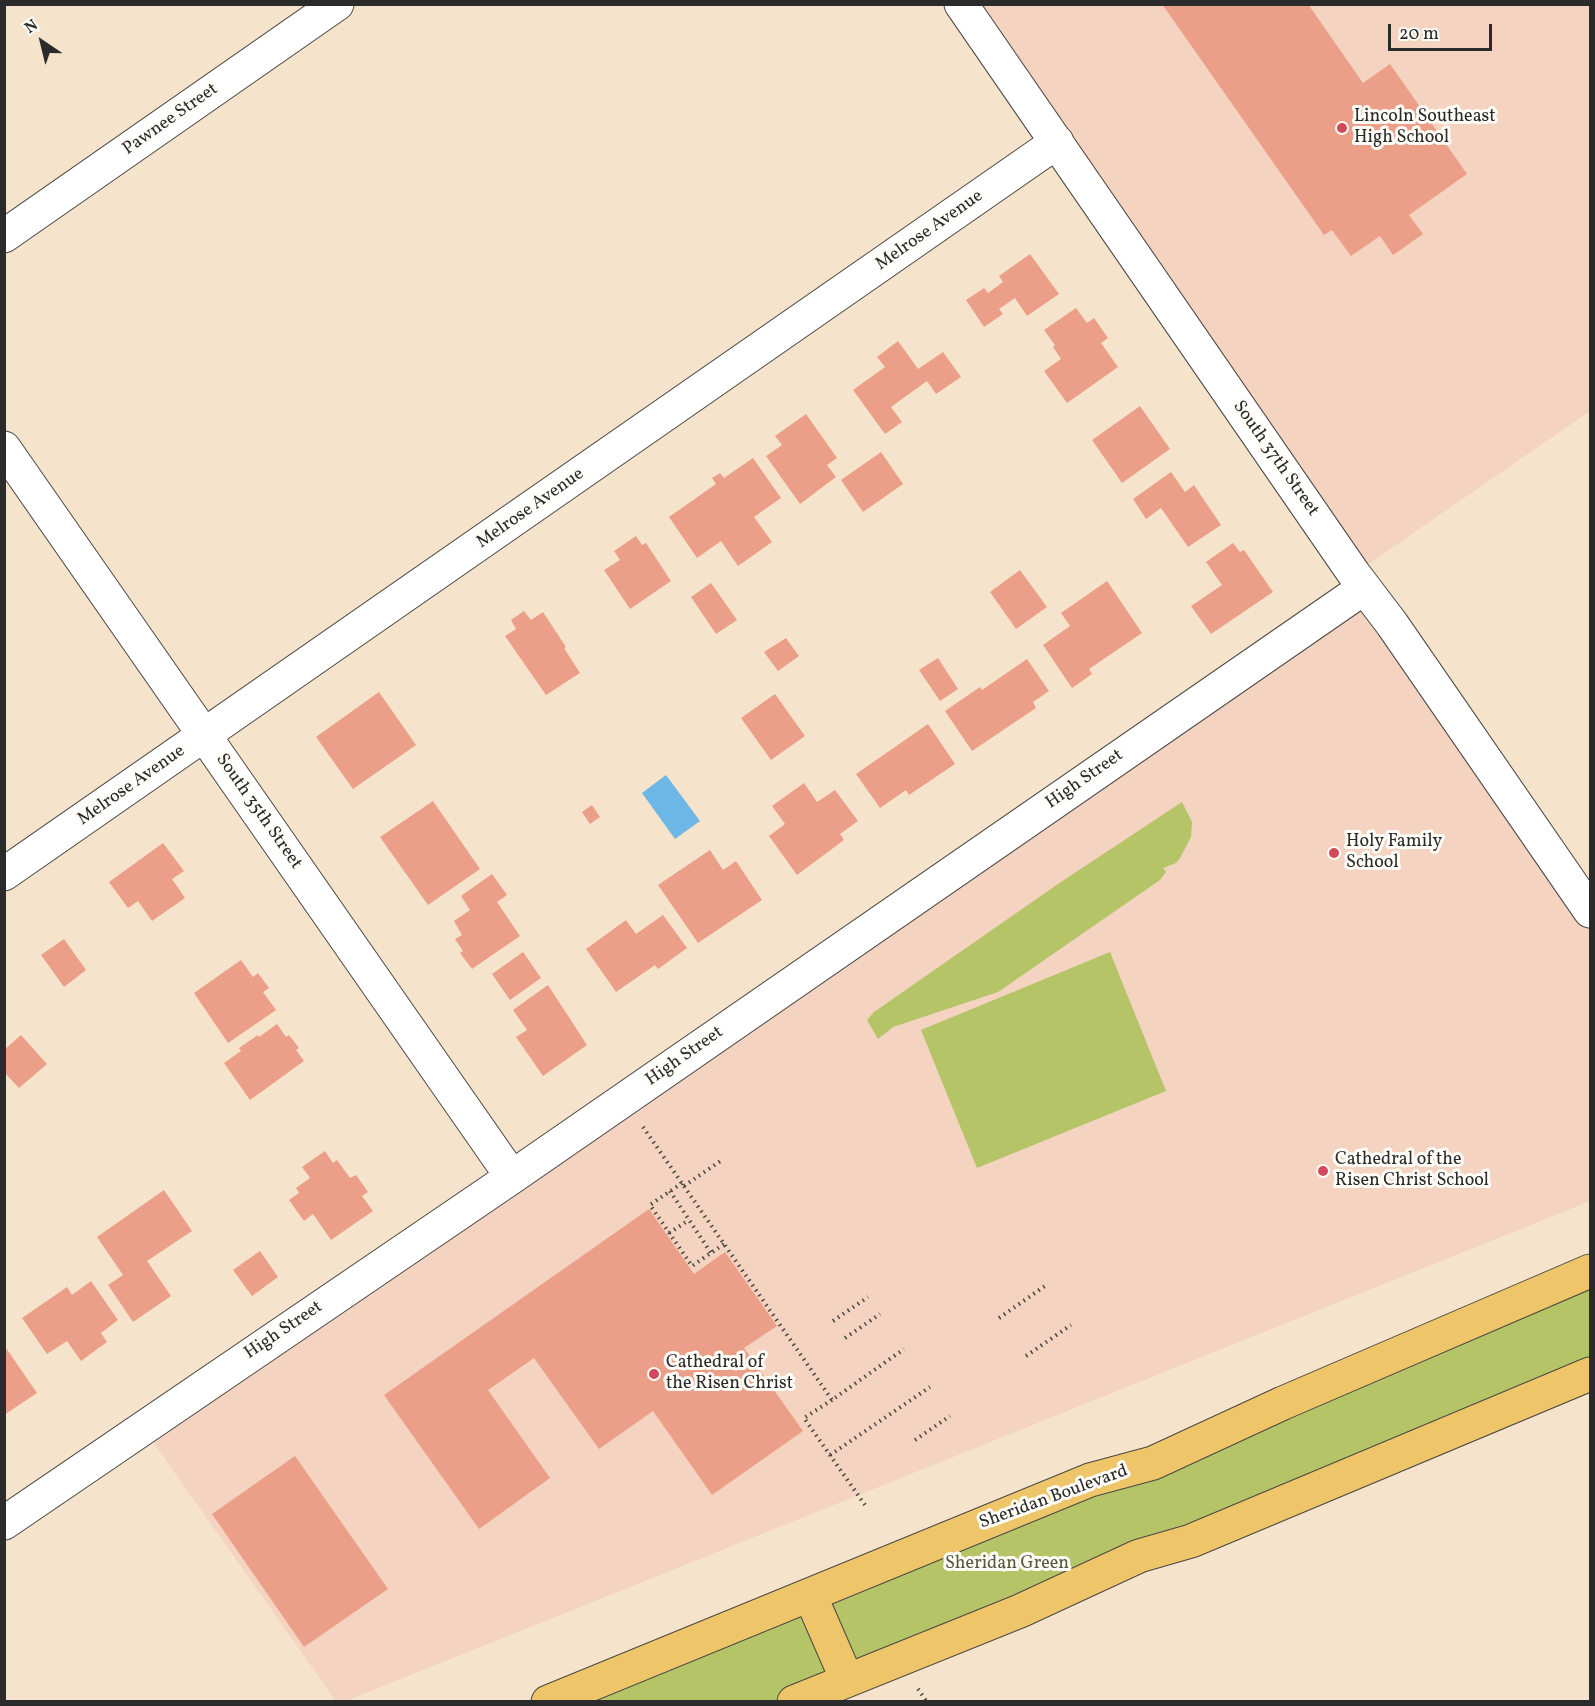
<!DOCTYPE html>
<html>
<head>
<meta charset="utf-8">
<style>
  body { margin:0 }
  #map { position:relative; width:1595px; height:1706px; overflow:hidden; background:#f5e3cb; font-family:Vollkorn,serif }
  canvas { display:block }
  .frame { position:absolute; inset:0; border:6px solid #2b2b2b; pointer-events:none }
  .north { position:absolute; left:12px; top:12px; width:60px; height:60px; -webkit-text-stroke:4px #fdfcf7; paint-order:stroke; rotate:325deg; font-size:16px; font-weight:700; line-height:24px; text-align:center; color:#2b2b2b }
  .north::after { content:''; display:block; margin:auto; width:21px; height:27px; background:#2b2b2b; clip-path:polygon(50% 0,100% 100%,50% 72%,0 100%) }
  .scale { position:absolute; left:1388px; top:24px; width:104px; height:27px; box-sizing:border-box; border:3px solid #2b2b2b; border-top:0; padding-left:8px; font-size:18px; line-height:21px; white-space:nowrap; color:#2b2b2b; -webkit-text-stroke:4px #fdfcf7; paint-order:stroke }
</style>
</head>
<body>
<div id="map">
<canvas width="1595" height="1706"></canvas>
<div class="frame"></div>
<div class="north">N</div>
<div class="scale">20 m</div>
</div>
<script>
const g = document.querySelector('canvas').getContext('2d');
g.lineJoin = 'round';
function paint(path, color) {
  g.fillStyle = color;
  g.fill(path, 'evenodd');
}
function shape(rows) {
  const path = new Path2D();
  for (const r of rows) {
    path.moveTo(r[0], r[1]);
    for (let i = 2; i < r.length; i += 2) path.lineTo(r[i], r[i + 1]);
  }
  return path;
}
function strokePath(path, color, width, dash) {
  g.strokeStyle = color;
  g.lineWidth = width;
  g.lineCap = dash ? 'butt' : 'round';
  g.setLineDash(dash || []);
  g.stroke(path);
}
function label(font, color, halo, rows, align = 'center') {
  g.font = font + ' Vollkorn,serif';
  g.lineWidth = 6;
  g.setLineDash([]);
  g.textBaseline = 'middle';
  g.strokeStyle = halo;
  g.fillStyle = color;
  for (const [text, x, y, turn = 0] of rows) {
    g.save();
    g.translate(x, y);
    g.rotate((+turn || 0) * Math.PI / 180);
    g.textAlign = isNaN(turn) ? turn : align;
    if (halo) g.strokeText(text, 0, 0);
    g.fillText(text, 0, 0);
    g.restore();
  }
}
const built = shape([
  [961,5,1590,5,1590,411,1354,574],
  [1364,588,1590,911,1590,1201,346,1701,336,1701,143,1428]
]);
const green = shape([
  [1182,802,1192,822,1191,837,1180,858,1176,863,1163,868,1166,872,1160,880,998,992,893,1027,878,1039,867,1020,874,1012,1058,884],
  [1110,952,1166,1091,977,1168,921,1030],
  [1590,1271,1590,1374,794,1701,548,1702]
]);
const water = shape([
  [666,775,700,821,675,839,642,793]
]);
const building = shape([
  [1162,4,1308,4,1363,83,1390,64,1467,174,1409,215,1423,234,1393,255,1380,236,1351,256,1332,230,1324,235],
  [1030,254,1059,294,1027,316,1015,298,999,309,1003,314,984,327,966,300,984,288,988,293,1003,282,999,276],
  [1076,308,1087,323,1094,318,1108,338,1101,343,1118,367,1067,403,1044,371,1061,359,1053,347,1055,345,1044,330],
  [898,341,918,369,943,352,961,377,936,394,927,381,891,407,902,422,885,434,853,390,885,367,877,357],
  [1140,406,1170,449,1122,483,1092,440],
  [806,414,837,458,827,465,836,477,800,504,766,456,782,445,775,436],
  [881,452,903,484,863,512,841,480],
  [753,458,781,498,754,517,772,542,738,566,721,541,697,558,669,517,716,484,712,478,720,473,724,478],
  [1171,472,1185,492,1194,485,1221,525,1188,547,1161,508,1146,519,1133,499],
  [636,536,642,545,646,543,671,581,630,609,604,570,620,560,614,551],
  [1233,543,1240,552,1244,550,1273,592,1211,634,1191,606,1222,585,1206,562],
  [1020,570,1047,607,1016,629,990,592],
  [1107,581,1142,633,1089,669,1092,674,1072,688,1043,645,1070,626,1061,613],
  [711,583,737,620,716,634,691,597],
  [524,611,531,620,543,612,566,647,564,648,580,673,546,695,505,636,516,629,511,620],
  [786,638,799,656,778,671,764,652],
  [938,658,958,689,940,701,919,670],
  [1027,659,1049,691,1033,702,1036,708,972,751,945,711,980,687,982,690],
  [379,692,416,745,353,789,316,737],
  [775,694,805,736,771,760,741,718],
  [928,724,955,764,909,795,906,790,880,808,856,774],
  [804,783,817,802,835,790,858,821,840,834,844,840,797,875,769,836,785,824,772,806],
  [433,801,480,869,428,905,380,837],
  [592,805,600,817,590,824,582,812],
  [163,843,184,871,172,879,185,898,152,921,138,901,128,908,109,882],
  [710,850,723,870,736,861,762,900,698,943,658,885],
  [492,874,507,895,497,902,520,936,472,969,460,953,463,951,455,939,462,935,454,921,470,910,461,896],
  [663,915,687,948,658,969,655,965,616,992,586,949,626,920,636,934],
  [64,939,86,970,64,987,41,955],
  [523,952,541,978,510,1000,492,974],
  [241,960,253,977,258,973,269,988,263,992,276,1010,228,1043,194,993],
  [548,985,587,1045,543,1076,516,1037,527,1030,513,1010],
  [277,1024,286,1037,289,1035,299,1048,296,1050,304,1061,250,1100,224,1063,241,1051,239,1048,258,1035,259,1037],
  [21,1035,47,1064,19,1088,4,1072,4,1050],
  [325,1151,333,1163,337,1160,350,1178,356,1175,368,1192,362,1196,373,1211,331,1240,313,1214,304,1221,289,1200,299,1193,296,1188,310,1178,302,1167],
  [164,1190,192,1231,147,1261,171,1296,133,1322,108,1285,123,1275,97,1237],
  [649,1209,694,1274,725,1252,777,1326,744,1348,803,1431,712,1495,653,1411,599,1449,534,1358,488,1390,550,1478,479,1529,384,1395],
  [260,1251,278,1277,252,1296,233,1270],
  [91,1281,118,1320,101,1333,107,1342,81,1361,67,1341,47,1354,22,1318,67,1287,72,1295],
  [4,1345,37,1393,4,1415],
  [295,1456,388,1589,304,1647,212,1514]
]);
const path = shape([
  [643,1127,832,1400,904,1349],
  [682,1183,650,1205,692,1266,724,1244],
  [684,1186,722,1160],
  [670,1191,711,1253],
  [669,1233,689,1220],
  [999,1318,1045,1286],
  [833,1321,868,1297],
  [845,1338,880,1314],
  [1026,1356,1071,1325],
  [832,1400,804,1418,865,1505],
  [915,1440,950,1416],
  [830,1455,930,1387],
  [918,1689,927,1702]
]);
const minor = shape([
  [961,4,1354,574,1392,624,1590,911],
  [4,236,337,4],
  [4,448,512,1177],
  [4,874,1057,142],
  [4,1523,512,1177,1364,588]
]);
const major = shape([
  [810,1595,847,1680],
  [548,1702,1090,1480,1153,1463,1283,1403,1590,1271],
  [794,1702,1020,1611,1139,1556,1191,1541,1590,1374]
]);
const markers = [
  [1342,128,6,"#d1495b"],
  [1334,853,6,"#d1495b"],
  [1323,1171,6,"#d1495b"],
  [654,1374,6,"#d1495b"]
];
const poiNames = [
  ["Lincoln Southeast",1354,118],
  ["High School",1354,139],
  ["Holy Family",1346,843],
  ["School",1346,864],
  ["Cathedral of the",1335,1161],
  ["Risen Christ School",1335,1182],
  ["Cathedral of",666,1364],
  ["the Risen Christ",666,1385]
];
const streetNames = [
  ["Pawnee Street",171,120,-35],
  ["Melrose Avenue",930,231,-35],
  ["South 37th Street",1275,459,55],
  ["Melrose Avenue",531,509,-35],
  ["High Street",1085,780,-35],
  ["Melrose Avenue",132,786,-35],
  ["South 35th Street",258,812,55],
  ["High Street",685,1057,-35],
  ["High Street",284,1331,-34],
  ["Sheridan Boulevard",1054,1498,-20]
];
const parkNames = [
  ["Sheridan Green",1007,1565]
];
paint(built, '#f4d3c0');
paint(green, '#b5c466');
paint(water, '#6cb7e5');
paint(building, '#ec9f88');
strokePath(minor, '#494743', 35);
strokePath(major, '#494743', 35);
strokePath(path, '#494743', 4, [1.5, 4.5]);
strokePath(minor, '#fff', 33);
strokePath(major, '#eec569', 33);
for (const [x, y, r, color] of markers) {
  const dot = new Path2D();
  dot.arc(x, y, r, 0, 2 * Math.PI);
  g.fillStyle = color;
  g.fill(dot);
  strokePath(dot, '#fdfcf7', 2);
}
label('18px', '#2b2b2b', '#fdfcf7', poiNames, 'left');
label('18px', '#2b2b2b', '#fdfcf7', streetNames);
label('18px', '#54593d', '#fdfcf7', parkNames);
</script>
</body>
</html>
